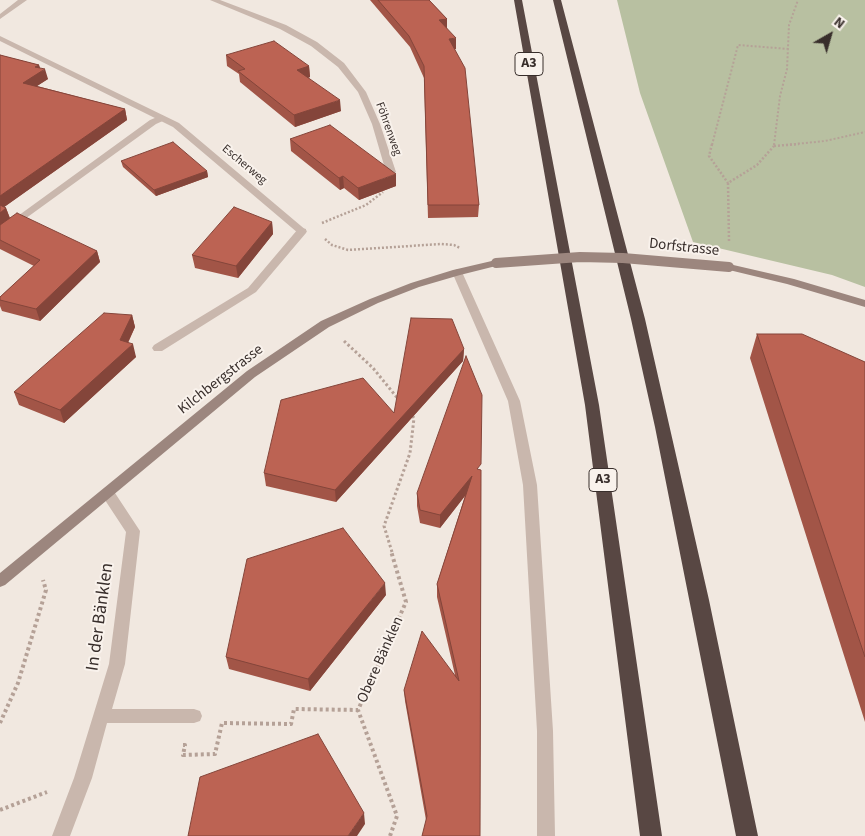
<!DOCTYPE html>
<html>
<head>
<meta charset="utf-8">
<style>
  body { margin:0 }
  #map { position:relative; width:865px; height:836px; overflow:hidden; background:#f1e8e0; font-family:"Source Sans 3",sans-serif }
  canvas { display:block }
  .north { position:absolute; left:805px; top:10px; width:50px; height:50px; -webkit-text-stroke:4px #f9f2ec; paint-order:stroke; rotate:38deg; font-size:14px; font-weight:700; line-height:20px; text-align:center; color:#382e2b }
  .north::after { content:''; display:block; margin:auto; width:18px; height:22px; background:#382e2b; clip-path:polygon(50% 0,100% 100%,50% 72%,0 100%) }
</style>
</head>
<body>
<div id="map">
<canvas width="865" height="836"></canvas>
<div class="north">N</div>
</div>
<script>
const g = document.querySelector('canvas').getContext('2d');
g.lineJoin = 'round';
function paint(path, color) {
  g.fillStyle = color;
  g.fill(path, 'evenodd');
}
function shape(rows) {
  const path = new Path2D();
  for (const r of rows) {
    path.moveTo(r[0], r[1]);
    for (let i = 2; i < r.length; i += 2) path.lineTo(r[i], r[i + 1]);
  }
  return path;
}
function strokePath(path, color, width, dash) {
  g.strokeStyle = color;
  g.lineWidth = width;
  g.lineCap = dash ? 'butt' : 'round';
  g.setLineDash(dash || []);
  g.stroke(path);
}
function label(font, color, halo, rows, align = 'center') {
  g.font = font + ' "Source Sans 3",sans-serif';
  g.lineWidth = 4;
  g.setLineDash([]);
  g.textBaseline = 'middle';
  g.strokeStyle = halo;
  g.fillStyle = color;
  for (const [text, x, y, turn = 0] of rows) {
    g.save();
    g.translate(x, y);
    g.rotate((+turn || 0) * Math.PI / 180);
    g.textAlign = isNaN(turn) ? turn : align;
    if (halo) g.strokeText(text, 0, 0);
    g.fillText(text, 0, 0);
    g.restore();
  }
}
const green = shape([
  [617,0,865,0,865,287,832,275,693,242,640,93]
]);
const pathFar3 = shape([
  [712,145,738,45,789,49],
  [774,145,780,96,787,69,789,25,798,0],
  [786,145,825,141,865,132]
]);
const pathFar2 = shape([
  [712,144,709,156,728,183],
  [774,146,799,144],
  [322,223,366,205,383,192],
  [325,239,332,245,348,250,441,244,454,245,460,248],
  [729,241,728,183,757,165,774,146,774,144]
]);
const pathFar1 = shape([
  [344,341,373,368,399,400],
  [392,552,384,526,410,453,414,418,411,414]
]);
const path = shape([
  [0,723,18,683,46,590,43,580],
  [183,745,185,745,183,755,215,754,222,723,291,724,294,709,358,710],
  [0,810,47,792],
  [390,836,397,816,358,710,406,602,391,551]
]);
const lane = shape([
  [162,115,166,118,165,120,156,124,0,237,0,229,150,120,162,115],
  [302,228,306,229,306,233,256,292,162,351,154,351,152,348,154,345,248,288,298,229,302,228],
  [457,269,462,272,520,401,537,485,553,731,555,836,537,836,537,731,523,485,508,401,452,272,457,269]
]);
const street = shape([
  [18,0,27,0,0,19,0,14,18,0],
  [210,0,220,0,286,25,317,42,344,63,366,92,380,124,396,172,394,174,391,175,386,172,372,124,358,92,338,67,311,46,280,29,210,0],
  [0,36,179,123,307,231,306,233,298,233,173,127,0,41,0,36],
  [108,489,113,490,140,531,125,664,112,709,194,709,200,711,202,716,200,721,194,723,107,723,92,778,70,836,52,836,74,778,109,664,126,532,101,494,103,490,108,489]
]);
const secondary = shape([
  [496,260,500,261,501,263,500,265,460,275,419,287,378,303,329,327,255,377,5,585,0,587,0,573,247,371,321,321,370,299,411,283,453,270,496,260],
  [729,264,794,279,865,300,865,307,787,284,725,269,724,267,729,264]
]);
const highway = shape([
  [514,0,522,0,599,405,662,836,640,836,585,405,514,0],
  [553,0,561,0,645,319,709,600,758,836,736,836,655,427,631,319,553,0]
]);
const secondaryBridge = shape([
  [496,263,580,257,623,258,729,267]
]);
const wall = shape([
  [370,0,429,0,447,19,447,28,456,49,455,49,479,205,478,217,428,218,424,78,410,47],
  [0,55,39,65,40,68,48,79,37,86,125,109,127,120,4,207,6,208,10,218,97,251,100,262,40,321,2,311,0,306,0,297,34,266,0,249],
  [226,55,309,66,310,77,308,78,341,111,295,127,240,82,239,74,227,66],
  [290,139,396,186,359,200,344,188,340,190,291,151],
  [121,161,207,171,208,177,156,196,123,167],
  [272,222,273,234,238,278,195,268,192,255],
  [132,315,135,327,128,343,136,357,64,423,19,405,14,392],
  [757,334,865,362,865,722,750,358],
  [464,349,463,361,336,502,266,486,264,473,394,413],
  [481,470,480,836,426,820,405,701,404,690,455,675,437,597,437,584,465,496,440,528,420,523,417,506,417,493],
  [386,595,310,691,229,669,226,657]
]);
const shadedWall = shape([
  [447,19,447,30,439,20],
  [456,38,456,49,449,50,449,39],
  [39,65,41,72,45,69,48,79,26,93,23,83,35,67],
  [309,66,310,77,298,81,297,70],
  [340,100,341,111,295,127,294,115],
  [125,109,127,120,0,210,0,196],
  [207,171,208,177,156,196,154,190],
  [396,174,396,186,359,200,358,188],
  [343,176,344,188,340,190,339,178],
  [6,208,10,219,0,227,0,213],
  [272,222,273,234,238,278,236,266],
  [97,251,100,262,40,321,36,309],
  [132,315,135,327,123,353,120,340],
  [133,344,136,357,64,423,60,410],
  [464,349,463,361,336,502,335,490],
  [472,476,471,488,440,528,440,515],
  [385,583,386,595,310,691,308,679],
  [364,813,365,824,357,836,348,836]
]);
const building = shape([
  [378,0,429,0,447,19,439,20,456,38,449,39,465,68,479,205,428,205,424,66,409,36,378,0],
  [274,41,309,66,297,70,340,100,294,115,238,71,245,69,226,55,274,41],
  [0,55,39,65,35,67,45,69,23,83,125,109,0,196,0,55],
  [330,125,396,174,358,188,343,176,339,178,290,139,330,125],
  [173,142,207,171,154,190,121,161,173,142],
  [0,205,6,208,0,213,0,205],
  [234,207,272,222,236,266,192,255,234,207],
  [17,213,97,251,36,309,0,300,0,297,40,260,0,240,0,225,17,213],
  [104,313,132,315,120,340,133,344,60,410,14,392,104,313],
  [411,318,452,319,464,349,335,490,264,473,281,400,363,378,394,413,411,318],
  [757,334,802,334,865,362,865,657,757,334],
  [466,356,482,395,481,464,477,469,481,470,480,836,422,836,427,816,404,690,422,631,459,681,437,584,472,476,440,515,420,510,417,493,466,356],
  [343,528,385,583,308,679,226,657,247,559,343,528],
  [318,734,364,813,348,836,188,836,200,777,318,734]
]);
const farStreetnames = [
  ["Föhrenweg",388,129,70],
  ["Escherweg",244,165,40]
];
const shields = [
  [529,64,28],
  [603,480,28]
];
const shieldNames = [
  ["A3",529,64],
  ["A3",603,480]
];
const streetNames = [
  ["Dorfstrasse",684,248,6],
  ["Kilchbergstrasse",221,380,-38],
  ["Obere Bänklen",381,660,-66]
];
const nearStreetnames = [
  ["In der Bänklen",101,617,-82]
];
paint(green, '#b8c0a1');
strokePath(pathFar3, '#b5a197', 2, [2, 2]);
strokePath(pathFar2, '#b5a197', 2.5, [2, 2]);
strokePath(pathFar1, '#b5a197', 3, [2.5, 2.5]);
strokePath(path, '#b5a197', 4, [3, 3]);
paint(lane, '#c9b7ad');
paint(street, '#c9b7ad');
paint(secondary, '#9c867e');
paint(highway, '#584743');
strokePath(secondaryBridge, '#9c867e', 10);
paint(wall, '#a25547');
paint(shadedWall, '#84453a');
paint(building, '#bc6353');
strokePath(building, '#84453a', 1);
label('12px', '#382e2b', '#f9f2ec', farStreetnames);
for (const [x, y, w] of shields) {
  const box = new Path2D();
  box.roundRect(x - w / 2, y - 11.5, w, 23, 4);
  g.fillStyle = '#f9f2ec';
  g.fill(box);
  strokePath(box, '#382e2b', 1);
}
label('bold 14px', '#382e2b', null, shieldNames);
label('15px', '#382e2b', '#f9f2ec', streetNames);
label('18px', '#382e2b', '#f9f2ec', nearStreetnames);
</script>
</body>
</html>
